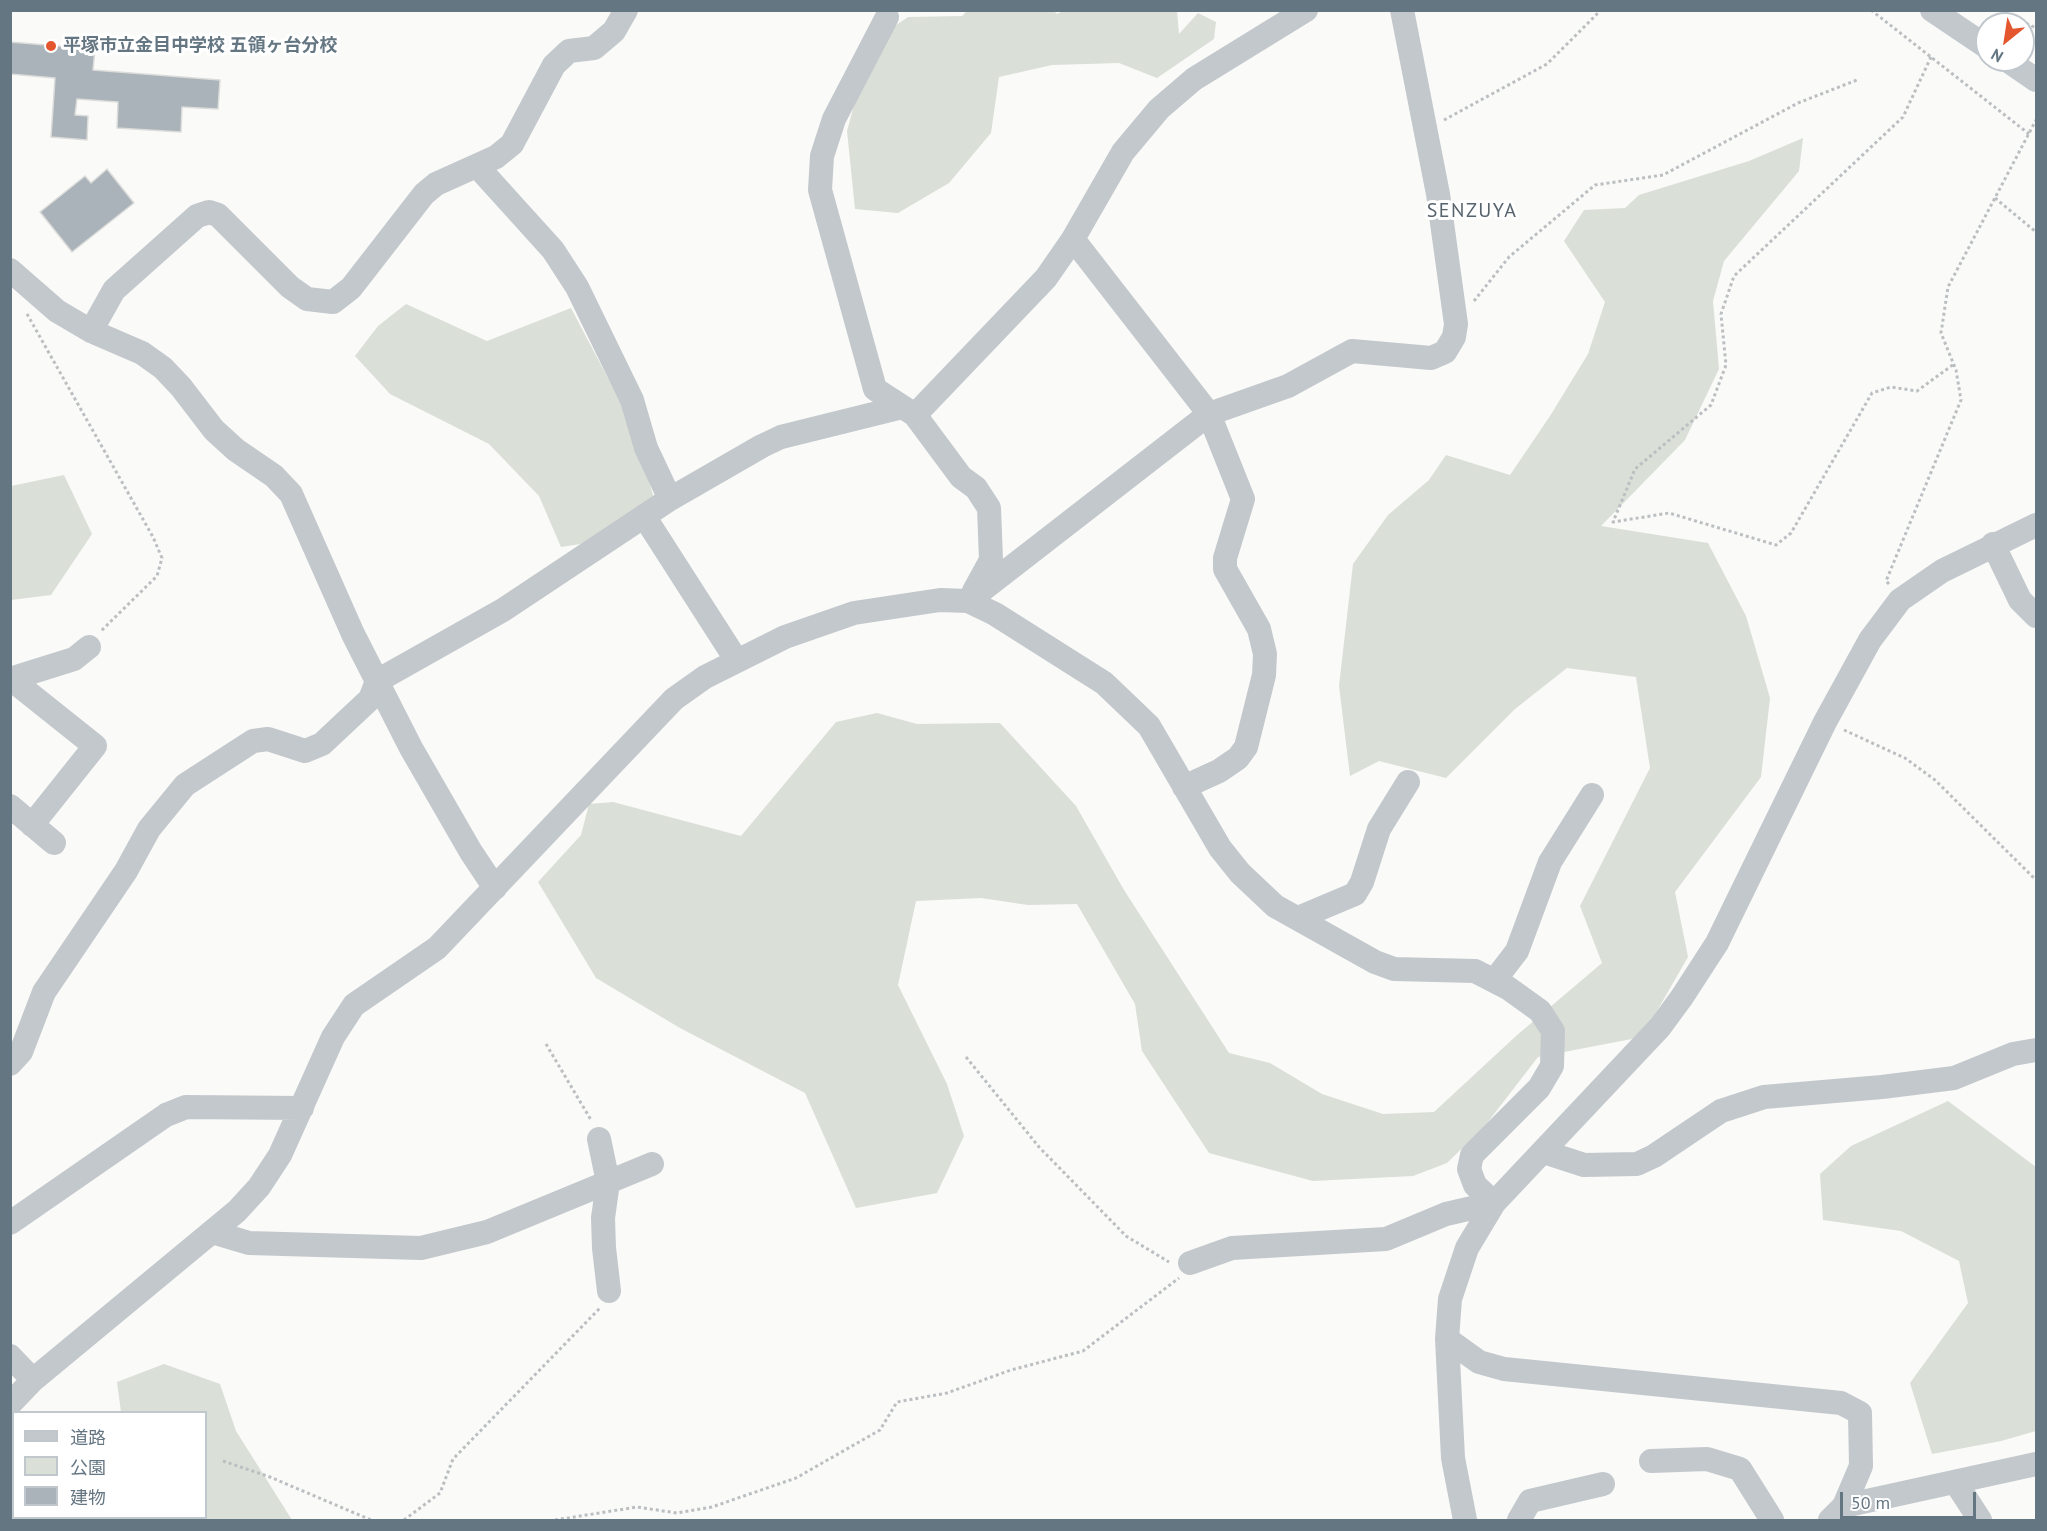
<!DOCTYPE html>
<html>
<head>
<meta charset="utf-8">
<style>
  body { margin:0 }
  #map { position:relative; width:2047px; height:1531px; overflow:hidden; background:#fafaf8; font-family:"PT Sans","Noto Sans JP",sans-serif }
  canvas { display:block }
  .frame { position:absolute; inset:0; border:12px solid #657683; pointer-events:none }
  .legend { position:absolute; left:12px; top:1411px; width:195px; height:108px; box-sizing:border-box; background:#fff; border:2px solid #c1c8cd; margin:0; padding:8px 10px; list-style:none; font-size:18px; color:#657683 }
  .legend li { display:flex; align-items:center; gap:12px; height:30px }
  .legend b { width:30px; border:2px solid #c1c8cd }
  .north { position:absolute; left:1975px; top:12px; width:60px; height:60px; box-sizing:border-box; background:#fff; border:2px solid #c1c8cd; border-radius:50%; rotate:210deg; font-size:16px; font-weight:700; line-height:24px; text-align:center; color:#657683 }
  .north::after { content:''; display:block; margin:auto; width:21px; height:27px; background:#e4572e; clip-path:polygon(50% 0,100% 100%,50% 72%,0 100%) }
  .scale { position:absolute; left:1840px; top:1492px; width:136px; height:27px; box-sizing:border-box; border:3px solid #657683; border-top:0; padding-left:8px; font-size:18px; line-height:21px; white-space:nowrap; color:#657683; -webkit-text-stroke:4px #fff; paint-order:stroke }
</style>
</head>
<body>
<div id="map">
<canvas width="2047" height="1531"></canvas>
<div class="frame"></div>
<ul class="legend">
<li><b style="height:8px;background:#c3c8cc"></b>道路</li>
<li><b style="height:16px;background:#dadfd7"></b>公園</li>
<li><b style="height:16px;background:#aab3b9"></b>建物</li>
</ul>
<div class="north">N</div>
<div class="scale">50 m</div>
</div>
<script>
const g = document.querySelector('canvas').getContext('2d');
g.lineJoin = 'round';
function paint(path, color) {
  g.fillStyle = color;
  g.fill(path, 'evenodd');
}
function shape(rows) {
  const path = new Path2D();
  for (const r of rows) {
    path.moveTo(r[0], r[1]);
    for (let i = 2; i < r.length; i += 2) path.lineTo(r[i], r[i + 1]);
  }
  return path;
}
function strokePath(path, color, width, dash) {
  g.strokeStyle = color;
  g.lineWidth = width;
  g.lineCap = dash ? 'butt' : 'round';
  g.setLineDash(dash || []);
  g.stroke(path);
}
function label(font, color, halo, rows, align = 'center') {
  g.font = font + ' "PT Sans","Noto Sans JP",sans-serif';
  g.lineWidth = 6;
  g.setLineDash([]);
  g.textBaseline = 'middle';
  g.strokeStyle = halo;
  g.fillStyle = color;
  for (const [text, x, y, turn = 0] of rows) {
    g.save();
    g.translate(x, y);
    g.rotate((+turn || 0) * Math.PI / 180);
    g.textAlign = isNaN(turn) ? turn : align;
    if (halo) g.strokeText(text, 0, 0);
    g.fillText(text, 0, 0);
    g.restore();
  }
}
const green = shape([
  [968,10,1053,10,1057,14,1065,10,1177,11,1179,34,1198,13,1216,22,1214,39,1157,78,1119,63,1052,65,999,77,991,133,949,183,898,213,855,209,847,131,871,42,908,17,962,16],
  [1803,138,1799,171,1724,261,1713,301,1719,369,1685,440,1601,526,1708,543,1746,616,1770,698,1761,777,1675,892,1688,957,1642,1037,1538,1057,1484,1127,1447,1163,1413,1176,1313,1181,1209,1153,1142,1051,1135,1004,1077,904,1028,905,981,898,916,901,898,985,947,1084,964,1136,937,1193,856,1208,805,1093,680,1028,596,978,538,882,581,835,589,804,613,802,741,836,836,722,877,713,917,724,1000,723,1076,806,1124,890,1229,1053,1270,1063,1322,1094,1383,1114,1434,1112,1516,1036,1602,963,1580,906,1650,768,1636,677,1567,668,1515,709,1446,778,1379,761,1350,776,1339,686,1353,564,1388,515,1429,480,1446,455,1510,475,1550,416,1588,354,1605,302,1564,241,1584,210,1625,208,1639,195,1749,161],
  [406,304,487,341,571,308,632,424,656,505,601,541,561,547,539,496,489,444,390,394,355,356,378,326],
  [64,475,92,534,51,595,11,600,11,486],
  [1948,1101,2036,1167,2036,1431,2001,1441,1932,1454,1910,1383,1968,1303,1959,1261,1901,1231,1823,1220,1820,1174,1851,1146],
  [164,1364,220,1384,236,1431,292,1520,207,1520,205,1518,206,1412,121,1412,117,1382]
]);
const building = shape([
  [10,42,95,49,93,70,220,80,218,109,182,107,181,132,117,128,118,102,77,99,75,115,88,116,87,140,51,137,55,78,10,74,10,42],
  [107,169,134,203,72,252,40,212,85,176,91,183,107,169]
]);
const path = shape([
  [1871,10,2029,134],
  [1999,10,2036,28],
  [1931,57,1903,117,1734,276,1721,314,1726,365,1711,405,1635,469,1613,522,1669,513,1776,545,1791,533,1872,393,1891,387,1917,391,1954,364],
  [1444,120,1547,64,1601,10],
  [1995,198,2036,232],
  [1474,301,1509,257,1595,185,1663,175,1798,103,1857,80],
  [27,314,153,537,162,558,157,576,100,632],
  [1889,584,1886,581,1961,400,1956,370,1941,333,1948,287,2036,120],
  [1844,730,1905,758,1935,780,2036,880],
  [546,1044,591,1120],
  [966,1057,1039,1147,1126,1236,1169,1262],
  [223,1461,270,1477,371,1520],
  [404,1520,440,1493,453,1459,600,1308],
  [555,1520,637,1507,677,1513,712,1507,796,1478,880,1430,897,1402,947,1393,1011,1370,1083,1351,1179,1278]
]);
const minor = shape([
  [1932,10,1987,47],
  [887,17,834,119,822,156,820,190,875,389,915,415,961,477,976,488,989,508,991,560,974,591],
  [2007,60,2036,80],
  [477,166,553,250,577,287,632,400,646,448,670,499],
  [1073,239,1209,414,1243,499,1225,558,1225,569,1259,629,1265,654,1264,675,1246,747,1238,758,1219,771,1184,787],
  [10,270,57,311,91,331,142,353,163,368,181,387,214,430,236,450,274,476,291,494,353,634,411,748,471,852,495,888],
  [91,331,114,290,197,216,209,212,218,215,290,287,307,299,333,302,351,288,424,194,436,184,496,157,512,144,554,65,569,51,594,48,614,31,626,10],
  [915,415,1046,278,1073,239,1123,152,1159,109,1194,79,1306,10],
  [644,516,737,661],
  [1993,544,2020,600,2036,616],
  [968,601,1209,414,1288,386,1352,351,1431,358,1445,352,1454,337,1456,324,1438,194,1402,10],
  [10,679,74,659,89,647],
  [11,679,95,746,32,825],
  [10,806,54,843],
  [1298,918,1355,894,1362,882,1379,829,1408,782],
  [1494,981,1517,951,1550,862,1592,795],
  [10,1064,21,1052,44,992,126,871,149,829,185,785,253,741,268,739,305,751,322,744,370,699,377,681,503,610,670,499,762,446,781,437,902,407],
  [599,1139,608,1182,603,1218,604,1248,609,1291],
  [1544,1152,1584,1165,1637,1164,1654,1156,1721,1111,1764,1097,1882,1087,1954,1078,2013,1054,2036,1050],
  [10,1223,166,1115,186,1107,302,1108],
  [212,1232,249,1243,421,1248,487,1232,652,1164],
  [1190,1263,1232,1248,1386,1239,1446,1214,1494,1203],
  [1447,1339,1479,1362,1504,1369,1841,1403,1860,1413,1861,1466,1844,1506],
  [10,1356,33,1380],
  [10,1404,33,1380,237,1211,259,1187,280,1155,333,1037,354,1005,437,948,674,699,705,677,785,637,854,613,940,600,968,601,995,614,1104,683,1149,726,1220,848,1240,873,1275,906,1375,962,1394,969,1475,971,1508,988,1540,1011,1553,1031,1552,1066,1539,1088,1472,1155,1469,1169,1475,1185,1494,1203],
  [1651,1461,1707,1459,1740,1469,1772,1520],
  [10,1481,14,1485],
  [1956,1483,1980,1520],
  [50,1518,54,1520],
  [10,1519,14,1517],
  [1465,1520,1453,1458,1447,1339,1450,1299,1467,1248,1494,1203,1660,1027,1682,997,1717,943,1825,722,1870,640,1900,600,1942,571,2036,525],
  [1519,1520,1530,1501,1603,1484],
  [1830,1520,1844,1506,2036,1464]
]);
const markers = [
  [51,46,6,"#e4572e"]
];
const poiNames = [
  ["平塚市立金目中学校 五領ヶ台分校",63,46]
];
const neighbourhoodNames = [
  ["SENZUYA",1472,211]
];
paint(green, '#dadfd7');
paint(building, '#aab3b9');
strokePath(building, '#dcdcda', 1.5);
strokePath(path, '#bbbfc2', 3, [3, 3]);
strokePath(minor, '#c3c8cc', 24);
for (const [x, y, r, color] of markers) {
  const dot = new Path2D();
  dot.arc(x, y, r, 0, 2 * Math.PI);
  g.fillStyle = color;
  g.fill(dot);
  strokePath(dot, '#fff', 2);
}
label('bold 18px', '#657683', '#fff', poiNames, 'left');
g.letterSpacing = '1.5px';
label('20px', '#57646e', '#fff', neighbourhoodNames);
g.letterSpacing = '0px';
</script>
</body>
</html>
